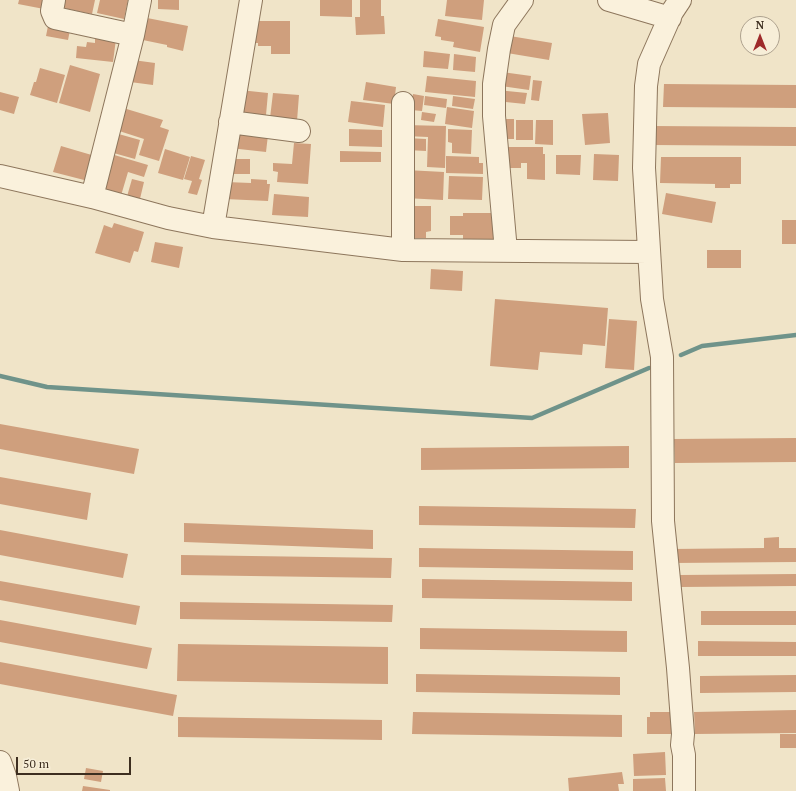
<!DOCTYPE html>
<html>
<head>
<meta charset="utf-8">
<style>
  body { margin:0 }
  #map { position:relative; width:796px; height:791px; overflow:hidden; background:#f0e4c8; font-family:"PT Serif",serif }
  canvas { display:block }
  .north { position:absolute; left:740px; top:16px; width:40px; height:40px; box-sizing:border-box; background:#f7eed8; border:1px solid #ada18e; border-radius:50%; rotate:0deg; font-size:11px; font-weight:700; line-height:16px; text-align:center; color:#3d2e20 }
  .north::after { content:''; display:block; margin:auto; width:14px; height:18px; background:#9e2a2b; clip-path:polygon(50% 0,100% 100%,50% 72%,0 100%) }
  .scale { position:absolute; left:16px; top:757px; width:115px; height:18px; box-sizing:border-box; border:2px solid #3d2e20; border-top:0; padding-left:5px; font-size:12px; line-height:14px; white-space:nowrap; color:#3d2e20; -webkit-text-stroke:3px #f7eed8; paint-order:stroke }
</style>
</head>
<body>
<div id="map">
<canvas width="796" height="791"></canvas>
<div class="north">N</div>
<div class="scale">50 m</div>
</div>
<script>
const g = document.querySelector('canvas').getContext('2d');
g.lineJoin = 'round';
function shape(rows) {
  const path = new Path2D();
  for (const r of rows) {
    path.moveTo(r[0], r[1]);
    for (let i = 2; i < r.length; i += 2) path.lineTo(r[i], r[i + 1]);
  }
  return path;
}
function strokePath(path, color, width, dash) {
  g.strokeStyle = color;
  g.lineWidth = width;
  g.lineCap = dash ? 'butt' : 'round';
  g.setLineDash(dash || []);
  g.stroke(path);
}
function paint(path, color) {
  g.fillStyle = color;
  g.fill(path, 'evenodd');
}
const stream = shape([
  [681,355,702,346,796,335],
  [0,376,47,387,532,418,649,368]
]);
const building = shape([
  [19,0,45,0,44,9,18,4],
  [59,0,95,0,92,14,58,7],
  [100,0,128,0,124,19,97,13],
  [158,0,179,0,179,10,158,9],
  [320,0,352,0,352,17,320,16],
  [360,0,381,0,381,16,384,16,385,34,356,35,355,17,360,17],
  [447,0,484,0,482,20,445,16],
  [142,17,188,26,183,51,167,47,167,45,138,39],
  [438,19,484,27,480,52,453,47,454,42,441,40,441,37,435,36],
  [49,21,71,25,68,40,46,36],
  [251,21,290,21,290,54,271,54,271,46,258,46,258,43,251,43],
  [510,36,552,43,549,60,507,53],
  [95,37,116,39,113,62,76,58,77,46,86,47,87,42,95,43],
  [424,51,450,54,448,69,423,67],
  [454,54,476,57,475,72,453,70],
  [133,60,155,63,153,85,130,82],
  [70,65,100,74,90,112,59,103],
  [40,68,65,75,57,103,30,95,34,82,36,82],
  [502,72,531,76,529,90,501,86],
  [427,76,476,81,475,97,425,92],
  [533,80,542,81,539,101,531,100],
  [366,82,396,87,394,104,363,100],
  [664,84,796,85,796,108,663,107],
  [240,90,268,93,266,115,238,113],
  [497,90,527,93,525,104,496,101],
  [0,92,19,97,14,114,0,110],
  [273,93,299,95,297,121,270,118],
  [413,94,424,96,422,111,411,110],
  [425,96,447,99,446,108,424,105],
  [453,96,475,99,473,109,452,106],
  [351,101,385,105,383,127,348,122],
  [120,107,163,120,160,127,169,130,159,161,139,155,144,139,113,129],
  [447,107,474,111,472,128,445,124],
  [422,112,436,114,434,122,421,120],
  [608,113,610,143,585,145,582,114],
  [500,119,514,119,514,139,500,139],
  [516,120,533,120,533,140,516,140],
  [536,120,553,120,553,145,535,144],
  [405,125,446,126,445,168,427,167,428,137,405,136],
  [652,126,796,127,796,146,652,145],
  [349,129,382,130,382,147,349,146],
  [448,129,472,130,471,154,452,153,452,143,448,142],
  [232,130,268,135,266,152,230,148],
  [115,133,140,140,135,159,110,152],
  [407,138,426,139,426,151,407,150],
  [294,143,311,144,308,184,277,182,278,172,273,171,273,163,292,164],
  [61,146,95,156,88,181,53,172],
  [501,147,543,147,543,154,545,154,545,180,527,179,527,163,521,163,521,168,503,168],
  [165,149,190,157,183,180,158,173],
  [340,151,381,152,381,162,340,162],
  [111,154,148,165,144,177,128,172,120,199,99,193],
  [594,154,619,155,618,181,593,180],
  [556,155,581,155,580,175,556,174],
  [191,156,205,160,199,179,202,180,197,195,188,193,192,181,184,179],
  [446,156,479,157,479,163,483,163,483,174,446,173],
  [661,157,741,157,741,184,730,184,730,188,715,188,715,184,660,183],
  [227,159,250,159,250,174,227,174],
  [406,170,444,172,443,200,405,198],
  [449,176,483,177,482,200,448,199],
  [132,179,144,182,139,203,126,200],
  [251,179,267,180,267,184,270,184,268,201,225,199,226,182,251,183],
  [666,193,716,202,712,223,662,214],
  [274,194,309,197,308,217,272,215],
  [411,206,431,206,431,231,426,232,426,238,412,238],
  [463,213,493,213,493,248,463,248,463,235,450,235,450,216,463,216],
  [782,220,796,220,796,244,782,244],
  [114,223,144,232,138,252,134,251,130,263,95,253,104,225,112,228],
  [155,242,183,247,179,268,151,262],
  [707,250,741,250,741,268,707,268],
  [431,269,463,271,462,291,430,289],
  [495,299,608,308,605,346,583,344,582,355,540,352,538,370,490,366],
  [609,319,637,321,634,370,605,368],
  [0,424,139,449,134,474,0,449],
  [796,438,796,462,675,463,674,439],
  [629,446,629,468,421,470,421,448],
  [0,477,91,493,87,520,0,504],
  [419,506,636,509,635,528,419,525],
  [184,523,373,530,373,549,184,542],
  [0,530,128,554,123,578,0,555],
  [779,537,779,548,796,548,796,562,672,563,672,549,764,548,764,538],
  [419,548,633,551,633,570,419,567],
  [181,555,392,558,391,578,181,575],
  [796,574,796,586,681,587,680,575],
  [422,579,632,582,632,601,422,598],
  [0,581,140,606,136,625,0,600],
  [180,602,393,605,392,622,180,619],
  [701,611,796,611,796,625,701,625],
  [0,620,152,648,147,669,0,642],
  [420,628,627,631,627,652,420,649],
  [698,641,796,642,796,656,698,656],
  [178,644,388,647,388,684,177,681],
  [0,662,177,695,173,716,0,684],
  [416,674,620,677,620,695,416,692],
  [796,675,796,692,700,693,700,676],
  [796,710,796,733,695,734,694,712],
  [413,712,622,715,622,737,412,734],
  [650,712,672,712,672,734,647,734,647,717,650,717],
  [178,717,382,720,382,740,178,737],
  [780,734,796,734,796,748,780,748],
  [665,752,666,775,634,776,633,754],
  [86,768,103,771,101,782,84,779],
  [622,772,624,784,618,784,619,791,569,791,568,778],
  [665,778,666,791,633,791,633,779],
  [83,786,110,790,110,791,82,791]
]);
const minor = shape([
  [54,0,52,11,55,18,133,35],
  [609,0,670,18],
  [680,0,672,12,649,64,646,86,644,168,652,299,662,357,663,521,678,668,683,734,682,745,684,755,684,791],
  [403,103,403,250],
  [230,122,299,131],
  [0,176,92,197,168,218,213,227,403,250,648,252],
  [92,197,133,35,140,0],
  [213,227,251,0],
  [506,251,494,116,494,84,499,49,504,25,522,0],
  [0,762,5,776,8,791]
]);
strokePath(stream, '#6f938a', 4.5);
paint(building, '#cf9f7d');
strokePath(minor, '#8d765c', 24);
strokePath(minor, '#faf1dc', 22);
</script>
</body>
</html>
